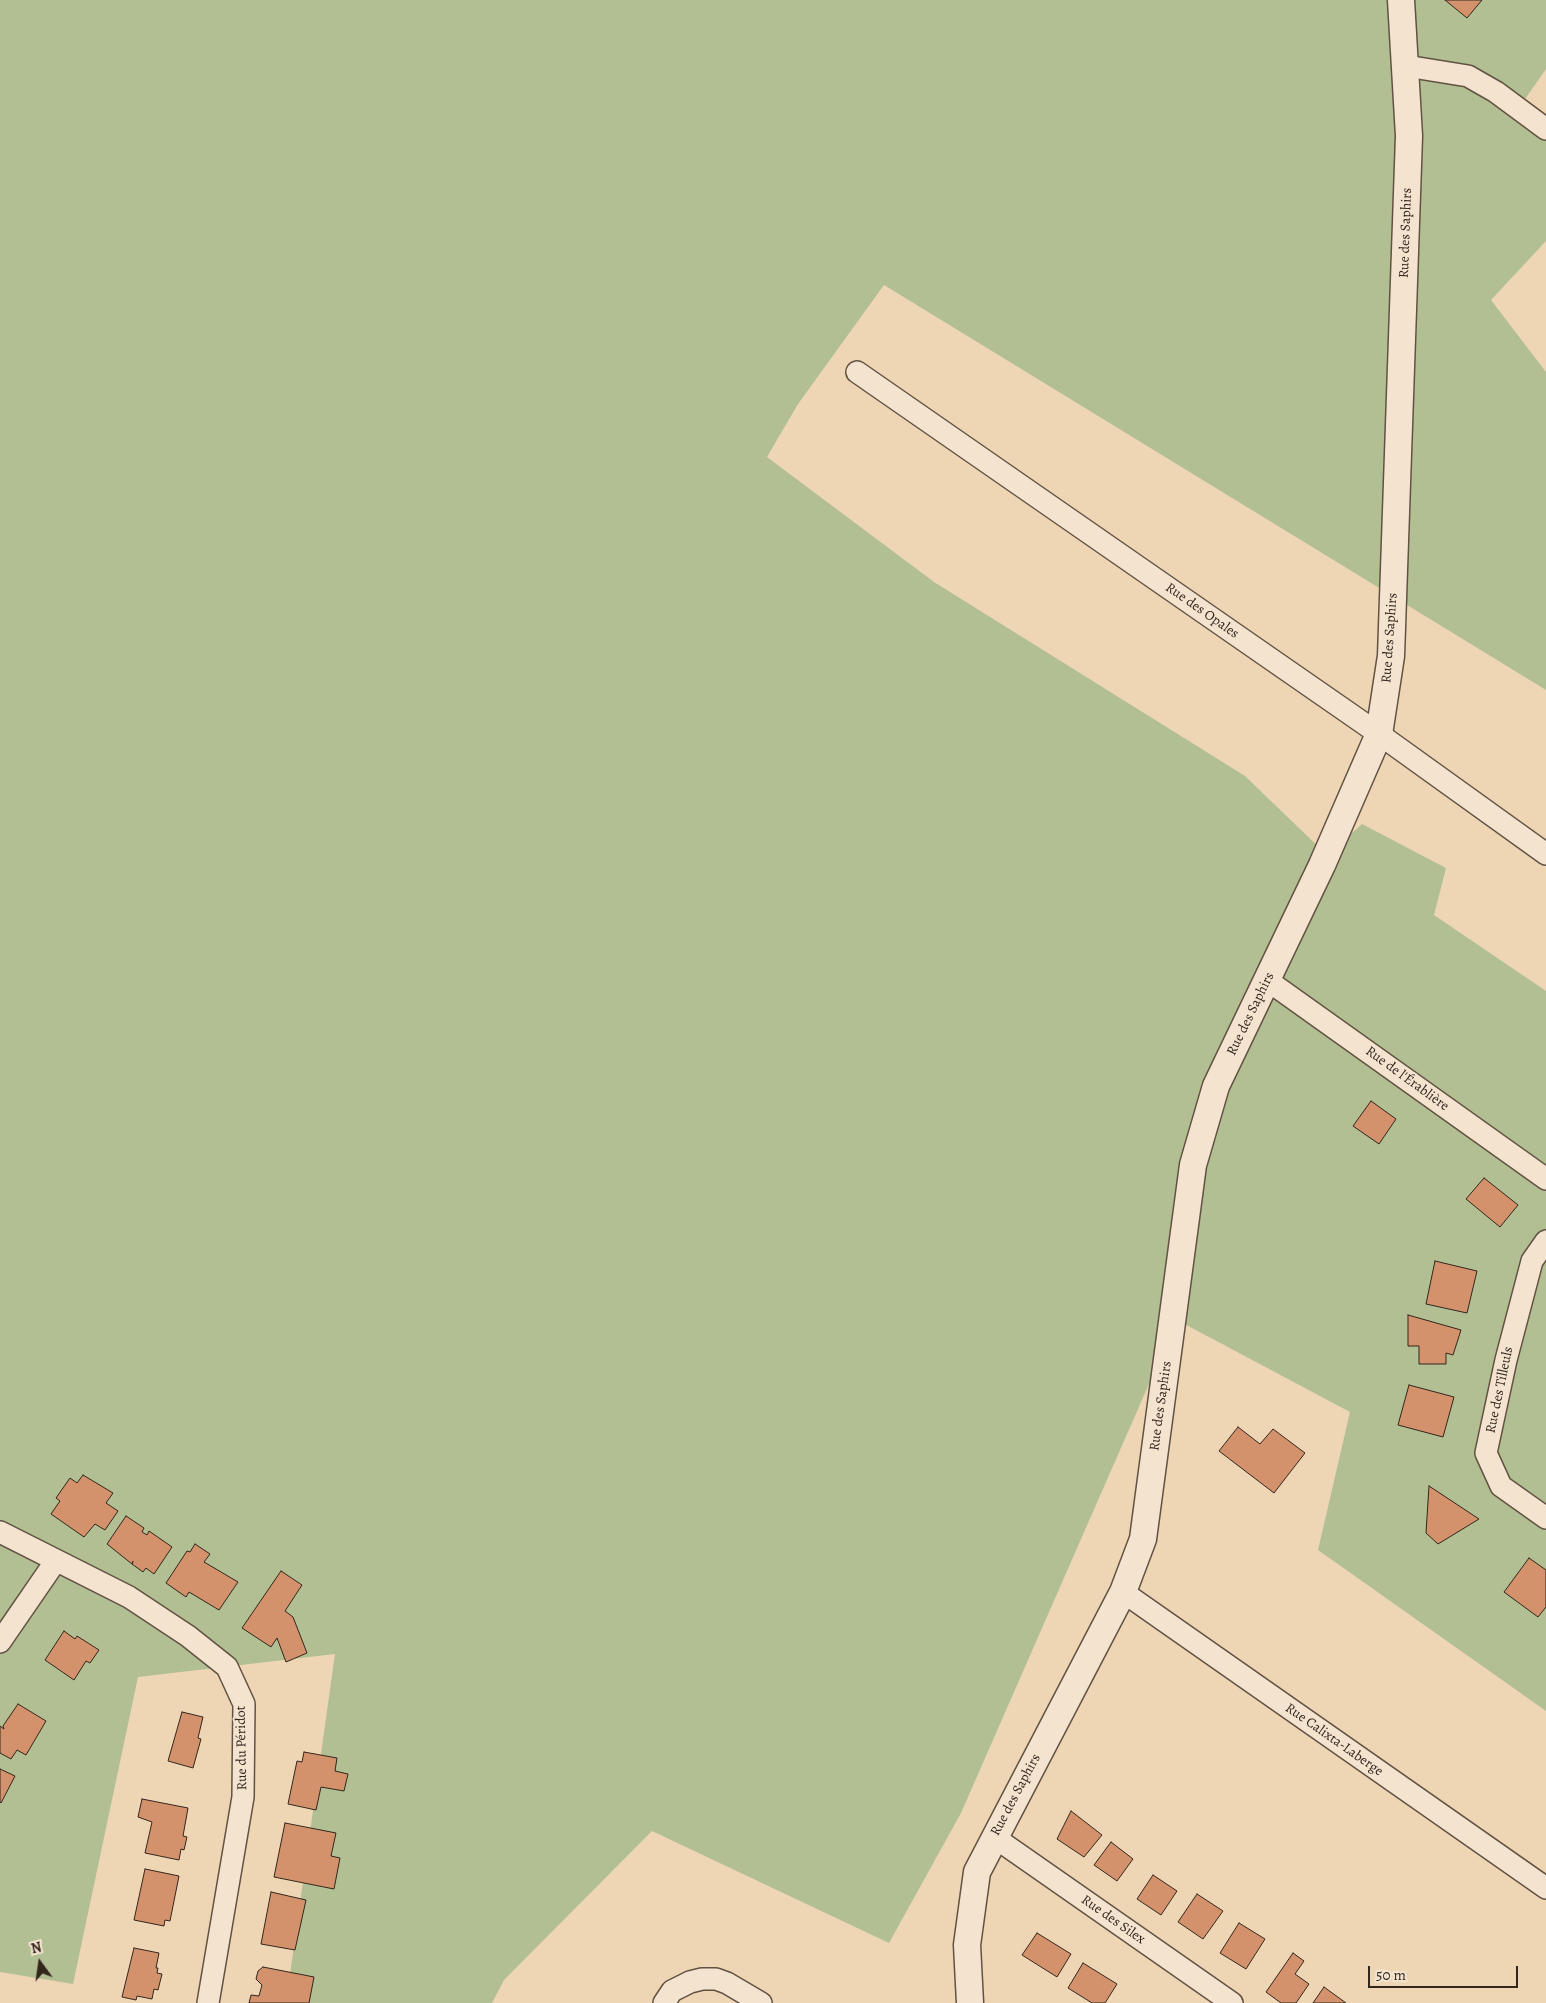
<!DOCTYPE html>
<html>
<head>
<meta charset="utf-8">
<style>
  body { margin:0 }
  #map { position:relative; width:1546px; height:2003px; overflow:hidden; background:#eed6b5; font-family:Alegreya,serif }
  canvas { display:block }
  .north { position:absolute; left:15px; top:1938px; width:50px; height:50px; -webkit-text-stroke:4px #f4e4cf; paint-order:stroke; rotate:346deg; font-size:14px; font-weight:700; line-height:20px; text-align:center; color:#33261d }
  .north::after { content:''; display:block; margin:auto; width:18px; height:22px; background:#33261d; clip-path:polygon(50% 0,100% 100%,50% 72%,0 100%) }
  .scale { position:absolute; left:1368px; top:1966px; width:150px; height:22px; box-sizing:border-box; border:2px solid #33261d; border-top:0; padding-left:6px; font-size:15px; line-height:18px; white-space:nowrap; color:#33261d; -webkit-text-stroke:4px #f4e4cf; paint-order:stroke }
</style>
</head>
<body>
<div id="map">
<canvas width="1546" height="2003"></canvas>
<div class="north">N</div>
<div class="scale">50 m</div>
</div>
<script>
const g = document.querySelector('canvas').getContext('2d');
g.lineJoin = 'round';
function paint(path, color) {
  g.fillStyle = color;
  g.fill(path, 'evenodd');
}
function shape(rows) {
  const path = new Path2D();
  for (const r of rows) {
    path.moveTo(r[0], r[1]);
    for (let i = 2; i < r.length; i += 2) path.lineTo(r[i], r[i + 1]);
  }
  return path;
}
function strokePath(path, color, width, dash) {
  g.strokeStyle = color;
  g.lineWidth = width;
  g.lineCap = dash ? 'butt' : 'round';
  g.setLineDash(dash || []);
  g.stroke(path);
}
function label(font, color, halo, rows, align = 'center') {
  g.font = font + ' Alegreya,serif';
  g.lineWidth = 4;
  g.setLineDash([]);
  g.textBaseline = 'middle';
  g.strokeStyle = halo;
  g.fillStyle = color;
  for (const [text, x, y, turn = 0] of rows) {
    g.save();
    g.translate(x, y);
    g.rotate((+turn || 0) * Math.PI / 180);
    g.textAlign = isNaN(turn) ? turn : align;
    if (halo) g.strokeText(text, 0, 0);
    g.fillText(text, 0, 0);
    g.restore();
  }
}
const green = shape([
  [0,0,1546,0,1546,69,1523,102,1546,120,1546,241,1491,300,1546,372,1546,690,884,285,798,404,767,457,934,582,1245,776,1327,855,1362,824,1446,868,1434,915,1546,991,1546,1711,1318,1550,1350,1412,1177,1320,961,1813,889,1943,652,1831,504,1980,492,2003,286,2003,335,1654,138,1677,73,1984,0,1972]
]);
const building = shape([
  [1445,0,1482,0,1467,18,1445,0],
  [1371,1101,1396,1119,1379,1144,1353,1126,1371,1101],
  [1484,1178,1518,1205,1500,1227,1466,1199,1484,1178],
  [1435,1261,1477,1271,1467,1313,1426,1304,1435,1261],
  [1408,1315,1461,1330,1453,1355,1446,1353,1446,1364,1419,1364,1419,1346,1408,1346,1408,1315],
  [1409,1385,1454,1397,1443,1437,1398,1425,1409,1385],
  [1238,1427,1260,1444,1273,1429,1305,1453,1274,1493,1219,1451,1238,1427],
  [83,1475,113,1493,106,1503,118,1511,105,1530,95,1524,84,1537,51,1514,60,1501,56,1498,70,1478,77,1483,83,1475],
  [1429,1486,1479,1519,1438,1544,1426,1533,1429,1486],
  [126,1516,144,1528,142,1532,147,1535,149,1531,172,1547,154,1574,146,1568,143,1572,132,1564,133,1561,132,1564,107,1544,126,1516],
  [195,1544,210,1554,204,1562,238,1582,219,1610,189,1592,186,1597,166,1583,187,1551,190,1552,195,1544],
  [1529,1558,1546,1570,1546,1607,1538,1617,1504,1592,1529,1558],
  [281,1571,302,1585,285,1611,293,1617,307,1653,286,1662,277,1638,271,1647,242,1628,281,1571],
  [64,1631,75,1639,77,1636,99,1650,90,1663,86,1661,74,1680,45,1660,64,1631],
  [18,1704,46,1721,26,1755,17,1750,11,1759,0,1753,0,1726,4,1729,3,1726,18,1704],
  [182,1712,203,1717,198,1738,201,1739,193,1768,168,1761,182,1712],
  [304,1752,337,1758,335,1771,348,1774,344,1791,321,1787,316,1810,288,1804,297,1761,302,1762,304,1752],
  [0,1769,15,1776,1,1803,0,1802,0,1769],
  [142,1799,188,1808,183,1836,187,1837,184,1850,181,1849,179,1860,145,1853,152,1822,138,1817,142,1799],
  [1071,1811,1102,1835,1084,1857,1057,1839,1071,1811],
  [285,1823,336,1833,331,1856,340,1858,334,1889,274,1877,285,1823],
  [1111,1842,1133,1859,1117,1881,1094,1865,1111,1842],
  [145,1869,179,1876,170,1921,165,1920,164,1926,134,1920,145,1869],
  [1153,1875,1177,1891,1161,1915,1137,1899,1153,1875],
  [271,1892,306,1900,295,1950,261,1944,271,1892],
  [1197,1894,1223,1911,1203,1939,1178,1922,1197,1894],
  [1239,1923,1265,1939,1246,1969,1220,1953,1239,1923],
  [1037,1933,1071,1954,1057,1977,1022,1955,1037,1933],
  [134,1948,159,1953,156,1968,158,1968,157,1973,162,1974,158,1990,154,1989,152,1999,137,1996,136,2000,122,1997,134,1948],
  [1293,1953,1304,1961,1295,1974,1309,1984,1296,2003,1281,2003,1266,1992,1293,1953],
  [1083,1963,1117,1984,1105,2003,1092,2003,1068,1988,1083,1963],
  [263,1967,314,1977,309,2003,249,2003,251,1995,259,1996,262,1985,256,1979,258,1971,263,1967],
  [1324,1987,1346,2003,1313,2003,1324,1987]
]);
const minor = shape([
  [1406,66,1468,76,1496,92,1546,129],
  [857,372,1379,734,1546,854],
  [1267,980,1546,1179],
  [1546,1241,1532,1261,1506,1360,1486,1453,1501,1486,1546,1518],
  [0,1532,129,1597,188,1636,227,1667,244,1704,243,1797,208,2003],
  [1123,1592,1546,1888],
  [0,1642,55,1562],
  [994,1837,1232,2003],
  [664,2003,672,1991,690,1982,702,1979,716,1979,727,1983,761,2003]
]);
const tertiary = shape([
  [970,2003,967,1945,977,1872,1123,1592,1143,1539,1193,1165,1216,1086,1322,865,1379,734,1391,656,1409,136,1401,0]
]);
const streetNames = [
  ["Rue des Saphirs",1406,233,-88],
  ["Rue des Opales",1202,611,35],
  ["Rue des Saphirs",1390,638,-86],
  ["Rue des Saphirs",1251,1014,-64],
  ["Rue de l'Érablière",1407,1079,36],
  ["Rue des Tilleuls",1500,1390,-78],
  ["Rue des Saphirs",1161,1406,-82],
  ["Rue Calixta-Laberge",1334,1740,35],
  ["Rue du Péridot",242,1748,-91],
  ["Rue des Saphirs",1016,1795,-62],
  ["Rue des Silex",1113,1920,35]
];
paint(green, '#b2bf92');
paint(building, '#d3926c');
strokePath(building, '#33261d', 1);
strokePath(minor, '#625243', 24);
strokePath(tertiary, '#625243', 29);
strokePath(minor, '#f4e4cf', 21);
strokePath(tertiary, '#f4e4cf', 26);
label('14px', '#33261d', '#f4e4cf', streetNames);
</script>
</body>
</html>
